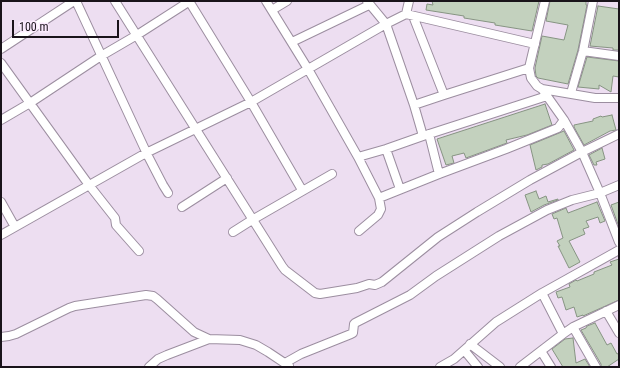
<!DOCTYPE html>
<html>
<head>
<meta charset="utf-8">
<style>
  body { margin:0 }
  #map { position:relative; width:620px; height:368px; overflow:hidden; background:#eddef1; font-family:"Roboto Condensed",sans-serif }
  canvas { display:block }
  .frame { position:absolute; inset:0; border:2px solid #19131a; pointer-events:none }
  .scale { position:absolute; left:12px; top:20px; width:107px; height:18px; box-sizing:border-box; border:2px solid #19131a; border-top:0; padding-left:5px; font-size:12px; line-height:14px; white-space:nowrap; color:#19131a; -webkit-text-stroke:3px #fbebfe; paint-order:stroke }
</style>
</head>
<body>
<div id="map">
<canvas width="620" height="368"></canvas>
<div class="frame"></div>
<div class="scale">100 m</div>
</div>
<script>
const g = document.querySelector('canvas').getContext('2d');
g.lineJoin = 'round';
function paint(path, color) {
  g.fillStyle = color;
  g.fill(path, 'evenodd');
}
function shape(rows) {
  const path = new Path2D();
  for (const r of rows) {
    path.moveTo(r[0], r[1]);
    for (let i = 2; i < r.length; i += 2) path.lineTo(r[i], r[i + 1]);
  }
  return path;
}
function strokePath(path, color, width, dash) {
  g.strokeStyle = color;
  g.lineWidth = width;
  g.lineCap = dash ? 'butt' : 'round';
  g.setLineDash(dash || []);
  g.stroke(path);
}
const building = shape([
  [432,1,539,1,532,31,495,25,495,23,464,18,464,16,426,10,427,4,433,5,432,1],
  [550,1,586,1,586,5,587,5,578,50,568,84,538,78,536,76,535,68,542,36,564,40,568,25,546,21,550,1],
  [598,6,619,9,619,50,613,50,613,48,590,46,598,6],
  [587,57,619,61,619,77,613,76,611,92,599,85,599,89,578,87,587,57],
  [545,104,552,125,527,135,506,140,507,143,466,158,464,153,452,156,454,163,446,165,437,139,545,104],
  [612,115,616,130,610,131,584,145,574,127,574,125,593,121,593,119,601,116,602,117,612,115],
  [564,131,574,150,548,164,542,165,542,167,536,170,530,145,564,131],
  [602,148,605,159,596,162,597,165,594,165,589,155,602,148],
  [536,191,539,199,546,196,548,202,558,199,558,200,544,205,531,212,525,195,536,191],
  [597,202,605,221,600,223,598,217,586,221,589,227,583,229,585,234,569,241,580,262,569,268,558,246,560,246,557,241,563,238,557,218,554,219,552,214,566,208,568,213,597,202],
  [619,202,619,227,611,205,619,202],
  [619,259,619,300,583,316,583,315,577,317,574,307,566,310,562,297,558,298,556,292,570,287,569,284,576,280,577,281,594,274,594,272,612,265,610,262,619,259],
  [595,323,607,345,611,343,617,354,619,353,619,359,607,367,601,367,601,364,581,330,586,328,587,326,595,323],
  [573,338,576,363,585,359,590,367,563,367,552,349,565,339,573,338]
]);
const street = shape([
  [76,1,148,156,163,185,168,193],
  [115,1,282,266,285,270,315,293,320,294,357,288,369,284,375,285,382,282,438,237,477,212,530,180,582,152,619,134],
  [189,1,251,102,302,190],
  [266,1,308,69,358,157,379,198,381,209,378,215,359,231],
  [367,1,386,24,414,105,423,136],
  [545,1,529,68,531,78,537,86,542,89,564,120,582,152,600,193,619,242],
  [272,10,287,1],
  [406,14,409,1],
  [413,16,444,95],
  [292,42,369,5],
  [1,49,74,1],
  [583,51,619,56],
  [1,63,89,185,115,218,116,225,139,251],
  [542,89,595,98,619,98],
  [571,93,583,51,593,1],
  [414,105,444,95,529,68],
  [1,120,30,103,101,56,137,35,190,1],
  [429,134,439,174],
  [386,149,400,189],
  [358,157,386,149,423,136,547,96],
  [379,198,439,174,506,149,558,128,564,120],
  [1,202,15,227],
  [182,207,227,178],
  [233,232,252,220,332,174],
  [1,235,146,153,251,102,386,24,406,14,535,44],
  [542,293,563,334],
  [606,311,619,333],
  [573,327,596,367],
  [1,337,9,336,16,334,69,308,75,306,146,295,153,296,157,299,194,332,209,339],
  [470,344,500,367],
  [464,350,478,367],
  [541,351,551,367],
  [285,363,301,354,351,334,353,333,354,324,355,323,410,295,436,276,499,236,547,210,572,200,600,193,619,185],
  [149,367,158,359,167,355,209,339,240,340,256,345,268,352,289,366],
  [440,367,454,359,496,322,542,293,619,250],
  [520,367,563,334,573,327,619,305]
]);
paint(building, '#c3d1be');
strokePath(building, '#869482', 1);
strokePath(street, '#9c8ea0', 10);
strokePath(street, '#fff', 8);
</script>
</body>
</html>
